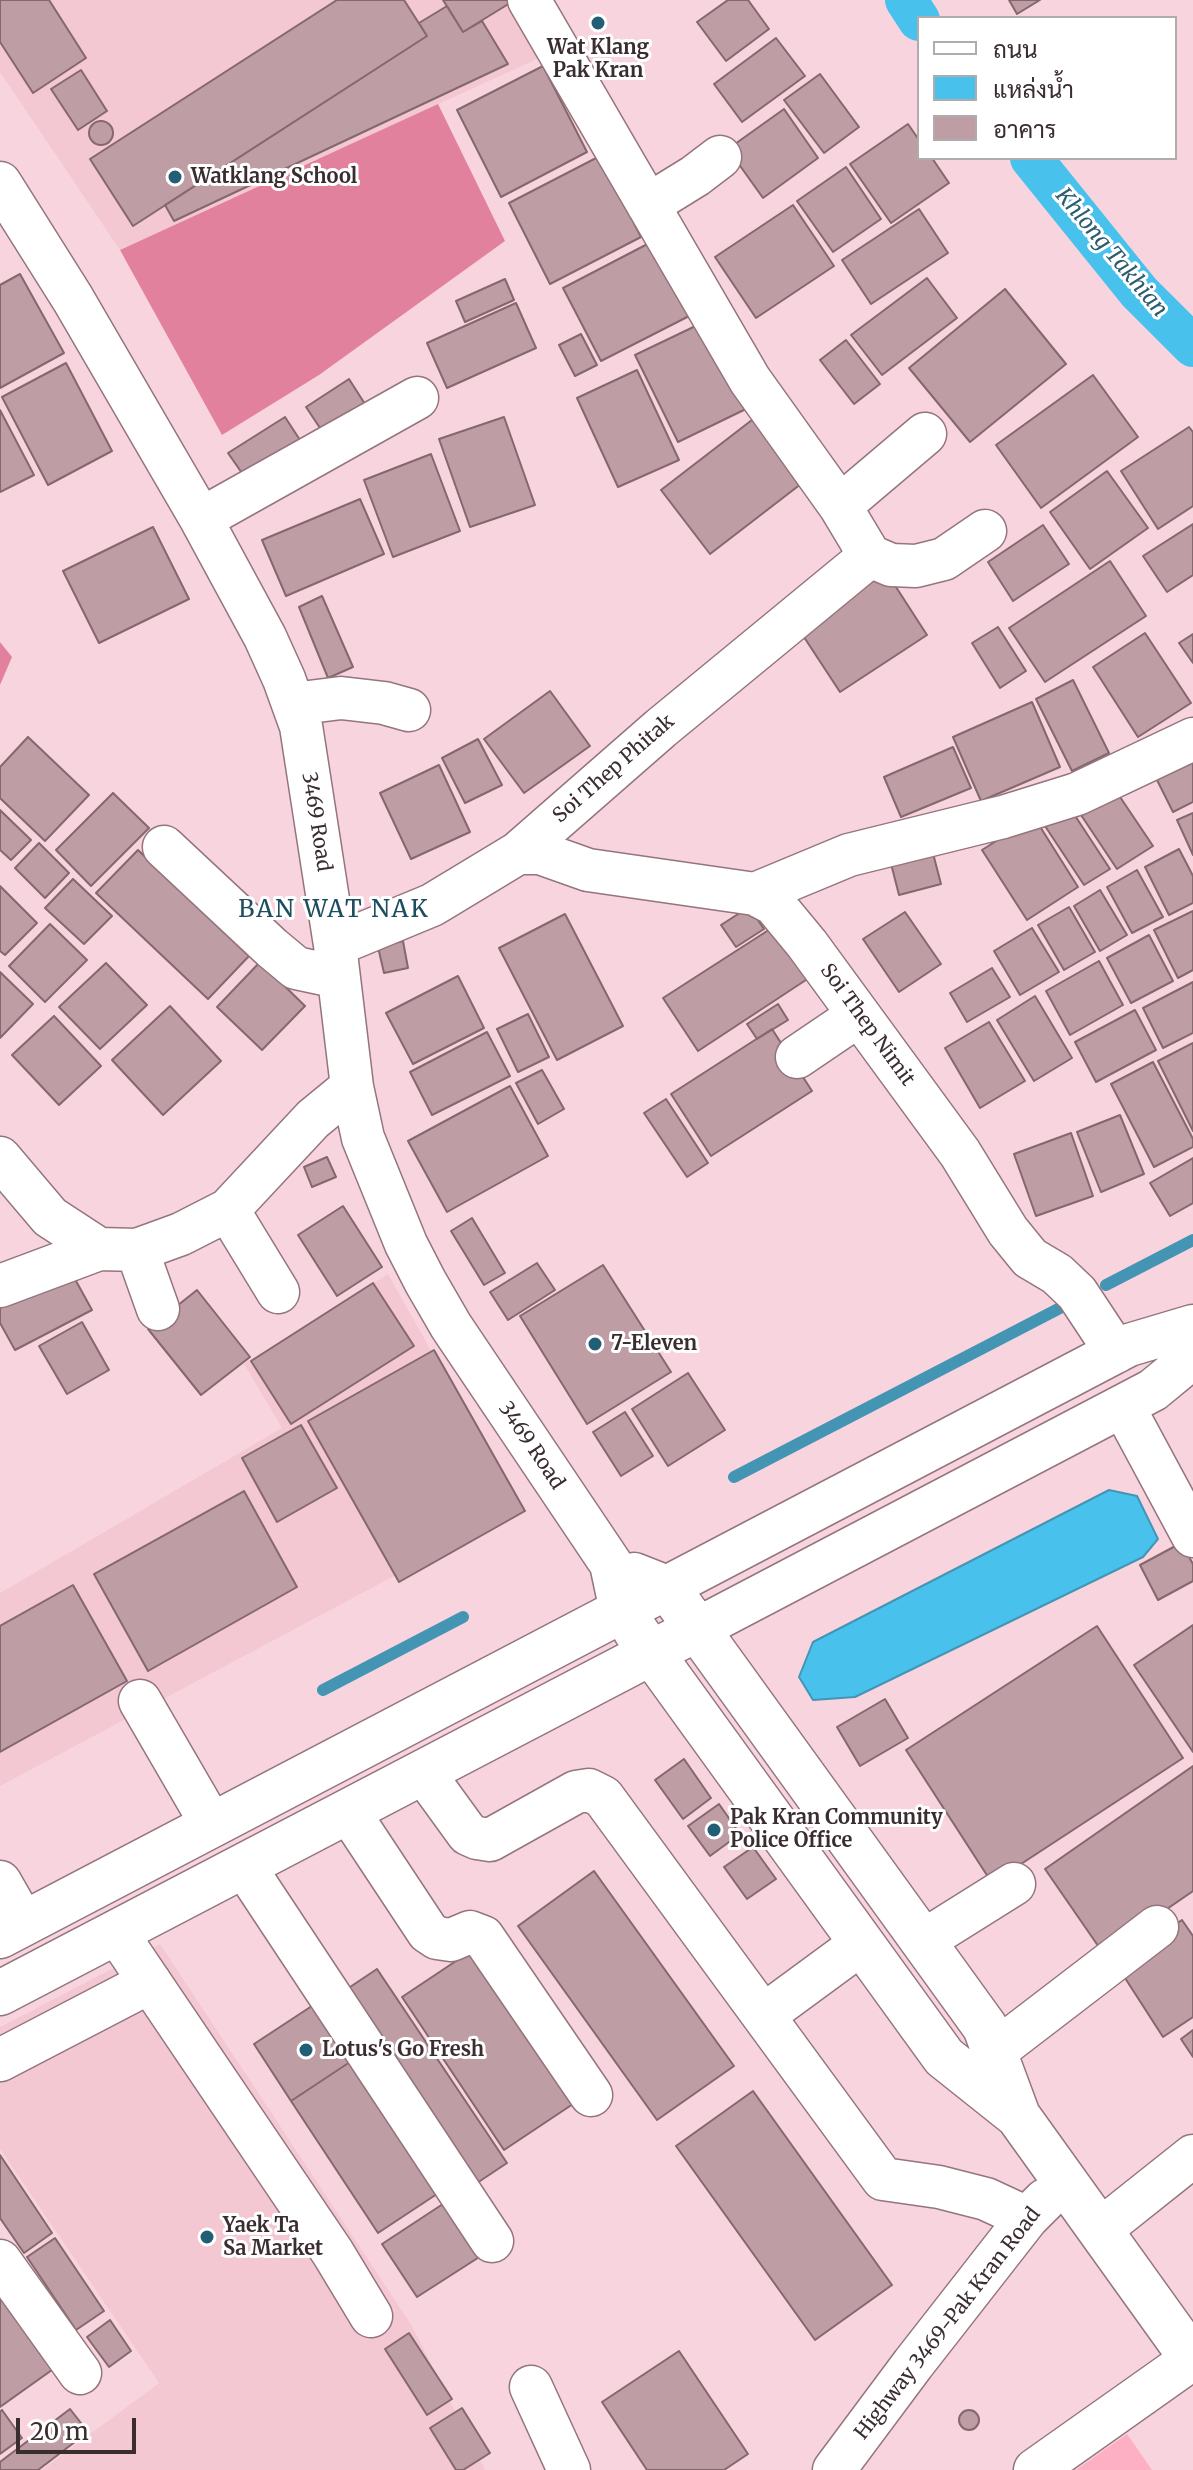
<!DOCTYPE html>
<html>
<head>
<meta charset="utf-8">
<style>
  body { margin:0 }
  #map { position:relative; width:1193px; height:2470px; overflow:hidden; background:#f8d5de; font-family:Merriweather,Sarabun,serif }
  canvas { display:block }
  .legend { position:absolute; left:917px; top:16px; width:260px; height:144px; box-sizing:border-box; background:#fff; border:2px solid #b0abac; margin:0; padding:10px 14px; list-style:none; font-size:24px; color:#3a2d30 }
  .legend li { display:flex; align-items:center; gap:16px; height:40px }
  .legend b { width:40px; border:2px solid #b0abac }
  .scale { position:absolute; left:16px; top:2418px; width:120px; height:36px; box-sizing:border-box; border:4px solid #3a2d30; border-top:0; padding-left:10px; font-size:24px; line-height:28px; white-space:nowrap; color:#3a2d30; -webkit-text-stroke:6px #fff; paint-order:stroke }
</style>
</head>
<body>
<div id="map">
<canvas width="1193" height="2470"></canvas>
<ul class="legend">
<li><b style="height:10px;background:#fff"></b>ถนน</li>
<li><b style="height:22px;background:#49c1ed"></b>แหล่งน้ำ</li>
<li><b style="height:22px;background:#be9da5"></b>อาคาร</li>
</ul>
<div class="scale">20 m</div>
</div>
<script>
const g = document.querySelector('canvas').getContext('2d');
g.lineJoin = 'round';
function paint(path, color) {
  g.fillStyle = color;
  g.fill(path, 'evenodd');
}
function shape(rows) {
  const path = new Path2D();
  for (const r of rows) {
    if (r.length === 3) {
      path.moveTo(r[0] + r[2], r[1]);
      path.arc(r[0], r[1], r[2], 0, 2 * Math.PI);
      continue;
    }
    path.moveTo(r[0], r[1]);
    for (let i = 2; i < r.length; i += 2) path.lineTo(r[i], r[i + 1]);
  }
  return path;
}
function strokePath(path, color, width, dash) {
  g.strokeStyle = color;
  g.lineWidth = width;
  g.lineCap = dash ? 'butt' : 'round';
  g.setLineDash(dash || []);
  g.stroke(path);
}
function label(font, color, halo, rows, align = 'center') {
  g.font = font + ' Merriweather,serif';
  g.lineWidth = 6;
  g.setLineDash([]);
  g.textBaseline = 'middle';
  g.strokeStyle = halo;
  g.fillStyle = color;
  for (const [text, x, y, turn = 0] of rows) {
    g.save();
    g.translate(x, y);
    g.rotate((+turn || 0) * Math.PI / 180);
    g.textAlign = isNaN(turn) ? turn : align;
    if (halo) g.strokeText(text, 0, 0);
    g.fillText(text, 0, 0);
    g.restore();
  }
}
const built = shape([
  [0,0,517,0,550,53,120,250,0,72],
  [388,1274,520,1509,0,1786,0,1593,282,1428,244,1364],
  [160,1944,412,2326,485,2470,42,2470,159,2383,0,2149,0,2027]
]);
const green = shape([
  [1127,2434,1152,2470,1076,2470]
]);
const forest = shape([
  [438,104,505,241,319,375,222,435,120,250],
  [0,642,12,657,0,685]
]);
const water = shape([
  [1109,1490,1137,1496,1158,1539,1143,1557,855,1697,813,1700,799,1677,813,1642,1109,1490]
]);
const stream = shape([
  [1106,1285,1193,1240],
  [734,1477,1062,1307],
  [323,1690,463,1617]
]);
const canal = shape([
  [906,0,919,20],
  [1031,158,1139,292,1193,346]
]);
const building = shape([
  [0,0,49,0,86,58,33,93,0,42,0,0],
  [337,0,404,0,427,36,133,226,90,159,337,0],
  [443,0,508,0,510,3,463,32,443,0],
  [728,0,748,0,769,29,726,61,697,22,728,0],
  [1009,0,1040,0,1017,14,1009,0],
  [447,6,463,32,482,21,508,64,174,221,165,205,427,36,419,23,447,6],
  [776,38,805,76,742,122,714,84,776,38],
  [543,66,587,152,501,197,457,110,543,66],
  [81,70,107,111,78,130,51,89,81,70],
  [820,74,859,127,824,153,784,100,820,74],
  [784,109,818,158,763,198,728,149,784,109],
  [101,133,12],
  [908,124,919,140,919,158,932,158,949,183,891,223,850,164,908,124],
  [600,156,641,237,550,284,509,203,600,156],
  [846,167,881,219,833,252,797,201,846,167],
  [793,205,834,266,756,318,715,257,793,205],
  [919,209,948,253,871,304,842,260,919,209],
  [659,238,697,312,601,361,563,288,659,238],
  [20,274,64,353,0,388,0,285,20,274],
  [927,278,957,318,882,375,851,335,927,278],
  [505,279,514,300,465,322,456,301,505,279],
  [1005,289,1066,364,970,442,909,368,1005,289],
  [516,303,536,348,447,388,427,343,516,303],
  [708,320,750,407,678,442,635,355,708,320],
  [581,334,597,365,575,376,559,345,581,334],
  [846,340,880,384,854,404,820,360,846,340],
  [66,363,112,451,48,485,2,397,66,363],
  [637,370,679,460,618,487,577,398,637,370],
  [1093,375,1138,437,1041,508,996,445,1093,375],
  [349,379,365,404,322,431,306,407,349,379],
  [0,410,34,475,0,492,0,410],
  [761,413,810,477,710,554,661,490,761,413],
  [285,417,300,440,244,476,228,453,285,417],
  [504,417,535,505,470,527,439,439,504,417],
  [1189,427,1193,432,1193,506,1158,529,1121,471,1189,427],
  [431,454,460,531,393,557,364,480,431,454],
  [1107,471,1148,528,1090,569,1050,512,1107,471],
  [360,499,384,554,286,596,262,540,360,499],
  [1193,524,1193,575,1167,592,1143,556,1193,524],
  [1043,525,1069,564,1013,601,988,562,1043,525],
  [153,527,189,599,99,643,63,571,153,527],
  [1110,561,1146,616,1045,682,1009,628,1110,561],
  [885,570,927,635,840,692,798,628,885,570],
  [322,596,353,667,328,678,299,607,322,596],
  [998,627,1026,671,1000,688,972,643,998,627],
  [1145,633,1191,703,1138,737,1093,667,1145,633],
  [1193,634,1193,663,1179,643,1193,634],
  [1073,680,1109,753,1072,771,1036,699,1073,680],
  [550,691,590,746,524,793,484,739,550,691],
  [1032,702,1060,767,981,801,953,737,1032,702],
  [28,737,89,795,45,841,0,798,0,767,28,737],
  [478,739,502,785,465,803,442,758,478,739],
  [1193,743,1193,802,1173,812,1149,764,1193,743],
  [953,747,971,788,901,817,884,777,953,747],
  [439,765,470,832,411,859,380,793,439,765],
  [1114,788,1153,846,1117,869,1079,812,1114,788],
  [113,793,149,828,91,886,56,850,113,793],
  [1070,808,1110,869,1084,885,1045,826,1070,808],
  [0,810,31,840,11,860,0,850,0,810],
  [1193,813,1193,855,1177,820,1193,813],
  [1034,817,1078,887,1027,920,982,850,1034,817],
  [929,838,941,884,899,895,887,848,929,838],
  [39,843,69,873,45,898,15,868,39,843],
  [1179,849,1193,876,1193,903,1169,915,1145,867,1179,849],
  [138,850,249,956,208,999,96,893,138,850],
  [1137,870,1163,917,1132,933,1107,887,1137,870],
  [73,879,112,916,84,944,45,908,73,879],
  [0,886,37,923,5,955,0,951,0,886],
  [1100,890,1127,935,1100,951,1074,906,1100,890],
  [749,907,764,929,736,947,721,925,749,907],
  [1069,907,1095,952,1064,970,1038,925,1069,907],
  [1193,911,1193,970,1178,978,1154,930,1193,911],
  [905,912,941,964,899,992,863,939,905,912],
  [565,914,623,1026,557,1060,499,948,565,914],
  [50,924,87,960,45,1002,9,966,50,924],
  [778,924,812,976,698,1051,663,998,778,924],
  [1032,928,1059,972,1020,995,994,951,1032,928],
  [1149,935,1173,981,1131,1003,1107,958,1149,935],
  [403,941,408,968,384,973,378,947,403,941],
  [1099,961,1123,1005,1070,1035,1046,991,1099,961],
  [260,962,305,1006,262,1050,217,1007,260,962],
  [106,963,147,1005,100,1049,59,1007,106,963],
  [992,968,1010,997,967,1022,950,993,992,968],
  [0,972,33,1004,0,1038,0,972],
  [458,976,484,1028,413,1064,386,1013,458,976],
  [1193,982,1193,1033,1163,1048,1143,1008,1193,982],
  [1035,996,1072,1058,1034,1081,997,1020,1035,996],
  [778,1004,788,1020,757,1039,747,1024,778,1004],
  [170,1006,221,1061,163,1115,112,1060,170,1006],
  [1135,1010,1156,1050,1096,1082,1075,1042,1135,1010],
  [528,1014,549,1057,518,1072,497,1029,528,1014],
  [54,1016,101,1066,59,1105,12,1055,54,1016],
  [989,1022,1025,1081,980,1108,945,1048,989,1022],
  [772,1029,812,1091,711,1156,671,1094,772,1029],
  [487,1032,510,1076,432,1115,410,1072,487,1032],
  [1193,1043,1193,1131,1158,1061,1193,1043],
  [1153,1062,1193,1139,1193,1147,1154,1167,1111,1084,1153,1062],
  [542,1070,564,1109,538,1124,516,1083,542,1070],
  [510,1086,548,1156,447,1212,408,1141,510,1086],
  [666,1099,708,1163,687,1177,644,1113,666,1099],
  [1120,1115,1144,1174,1101,1192,1077,1132,1120,1115],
  [1071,1133,1093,1196,1036,1216,1014,1154,1071,1133],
  [327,1157,336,1177,312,1187,304,1167,327,1157],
  [1193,1158,1193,1203,1170,1216,1150,1183,1193,1158],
  [343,1206,382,1267,337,1296,298,1235,343,1206],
  [472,1218,505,1273,484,1285,451,1231,472,1218],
  [537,1263,555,1290,508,1320,490,1292,537,1263],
  [603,1265,671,1372,587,1424,520,1316,603,1265],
  [70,1270,92,1310,15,1350,0,1323,0,1308,70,1270],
  [373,1283,414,1346,291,1424,251,1361,373,1283],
  [197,1290,250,1357,201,1395,148,1329,197,1290],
  [82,1322,109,1370,67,1394,39,1346,82,1322],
  [434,1350,525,1511,399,1582,308,1421,434,1350],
  [688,1373,725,1430,668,1466,632,1409,688,1373],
  [625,1412,653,1456,621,1476,593,1432,625,1412],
  [301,1425,337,1488,277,1522,242,1458,301,1425],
  [244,1491,297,1587,148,1671,94,1574,244,1491],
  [1181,1543,1193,1564,1193,1581,1158,1600,1140,1565,1181,1543],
  [73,1585,127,1681,0,1752,0,1626,73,1585],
  [1193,1625,1193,1752,1134,1665,1193,1625],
  [1097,1626,1183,1758,992,1883,906,1750,1097,1626],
  [885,1699,908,1738,860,1766,837,1727,885,1699],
  [684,1759,711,1798,683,1819,655,1780,684,1759],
  [1193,1766,1193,1891,1103,1953,1045,1869,1193,1766],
  [719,1804,740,1834,710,1856,688,1826,719,1804],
  [753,1847,776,1879,747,1899,724,1867,753,1847],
  [594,1871,734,2066,657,2120,518,1926,594,1871],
  [1182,1920,1193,1936,1193,2017,1163,2037,1116,1964,1182,1920],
  [474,1949,576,2102,504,2150,402,1997,474,1949],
  [377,1969,507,2163,474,2185,344,1991,377,1969],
  [321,2000,359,2056,291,2101,254,2044,321,2000],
  [1193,2030,1193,2057,1181,2039,1193,2030],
  [359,2056,446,2188,378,2233,291,2101,359,2056],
  [753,2091,892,2285,815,2340,676,2146,753,2091],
  [0,2155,52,2233,24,2253,0,2218,0,2155],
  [449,2200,484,2254,417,2297,382,2244,449,2200],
  [55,2238,104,2311,76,2330,27,2257,55,2238],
  [0,2280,66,2360,0,2407,0,2280],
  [110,2320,131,2351,109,2367,87,2337,110,2320],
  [409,2333,452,2399,427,2415,385,2349,409,2333],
  [679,2351,748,2454,724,2470,647,2470,602,2402,679,2351],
  [462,2408,490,2453,463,2470,456,2470,430,2428,462,2408],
  [70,2409,88,2432,38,2470,0,2470,0,2462,70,2409],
  [969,2420,10],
  [2,2410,22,2438,0,2454,0,2412,2,2410]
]);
const minor = shape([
  [529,0,750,380,840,506,870,556,891,565,916,566,944,559,985,531],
  [0,183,73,299,201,519,265,637,284,679,301,726,335,945,352,1087,363,1138,406,1244,425,1281,451,1326,611,1564,621,1611],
  [648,205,695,176,720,157],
  [840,506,925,434],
  [201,519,417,398],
  [293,704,341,698,384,703,409,710],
  [164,847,272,948,296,968,338,977],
  [518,853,540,853,588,870,755,894,774,904,807,944,960,1153,1008,1231,1030,1258,1057,1274,1077,1293,1116,1352],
  [755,894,849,855,1003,817,1077,794,1193,739],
  [335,945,432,905,518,853,661,728,870,556],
  [797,1057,859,1015],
  [0,1158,50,1217,99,1249,137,1250,181,1234,228,1210,313,1119,352,1087],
  [228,1210,278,1292],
  [137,1250,158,1309],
  [0,1286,99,1249],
  [1123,1406,1193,1536],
  [634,1574,667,1587,1129,1345,1193,1326],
  [697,1629,1153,1390,1193,1357],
  [140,1701,212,1825],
  [423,1772,468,1834,477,1838,490,1840,576,1792,589,1790,603,1797,883,2179,939,2187,986,2199,1027,2218],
  [348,1811,428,1932,437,1938,451,1940,470,1932,483,1937,591,2095],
  [244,1866,492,2241],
  [0,1882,24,1924],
  [116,1932,333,2253,371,2316],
  [923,1941,1014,1884],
  [764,2015,862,1943],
  [994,2052,1157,1927],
  [0,2060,150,1982],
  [1100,2230,1193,2156],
  [0,2261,80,2373],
  [531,2387,569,2470],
  [834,2470,913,2364,1027,2218,1045,2200],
  [1035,2470,1192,2359]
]);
const major = shape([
  [635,1630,944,2057,1018,2116],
  [0,1936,667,1587,985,2027,1018,2116,1193,2360],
  [0,1993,697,1629]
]);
const markers = [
  [598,23,8,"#225f76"],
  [175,177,8,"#225f76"],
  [595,1344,8,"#225f76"],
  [714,1830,8,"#225f76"],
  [306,2050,8,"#225f76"],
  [207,2237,8,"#225f76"]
];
const poiNames = [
  ["Wat Klang",598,48,"center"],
  ["Pak Kran",598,71,"center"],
  ["Watklang School",191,177],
  ["7-Eleven",611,1344],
  ["Pak Kran Community",730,1818],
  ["Police Office",730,1841],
  ["Lotus's Go Fresh",322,2050],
  ["Yaek Ta",223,2226],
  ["Sa Market",223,2249]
];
const streetNames = [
  ["Soi Thep Phitak",614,769,-41],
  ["3469 Road",316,822,81],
  ["Soi Thep Nimit",867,1025,54],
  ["3469 Road",531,1446,56],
  ["Highway 3469-Pak Kran Road",948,2324,-52]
];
const waterNames = [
  ["Khlong Takhian",1111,253,50]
];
const quarterNames = [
  ["BAN WAT NAK",334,910]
];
paint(built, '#f3c8d2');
paint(green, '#fdafc4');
paint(forest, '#e2819e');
paint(water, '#49c1ed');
strokePath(water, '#4495b4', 2);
strokePath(stream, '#4495b4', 12);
strokePath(canal, '#49c1ed', 42);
paint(building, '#be9da5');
strokePath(building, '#85676e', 2);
strokePath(minor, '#94757d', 45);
strokePath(major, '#94757d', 47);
strokePath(minor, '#fff', 42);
strokePath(major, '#fff', 44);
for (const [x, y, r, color] of markers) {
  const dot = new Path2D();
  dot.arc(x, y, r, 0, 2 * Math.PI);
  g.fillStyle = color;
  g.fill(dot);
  strokePath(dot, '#fff', 3);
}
label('bold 20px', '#3a2d30', '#fff', poiNames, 'left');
label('20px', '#3a2d30', '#fff', streetNames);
label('italic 22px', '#2b5c6f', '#fff', waterNames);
g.letterSpacing = '2px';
label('24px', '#1d4e60', '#fff', quarterNames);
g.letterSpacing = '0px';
</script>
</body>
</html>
